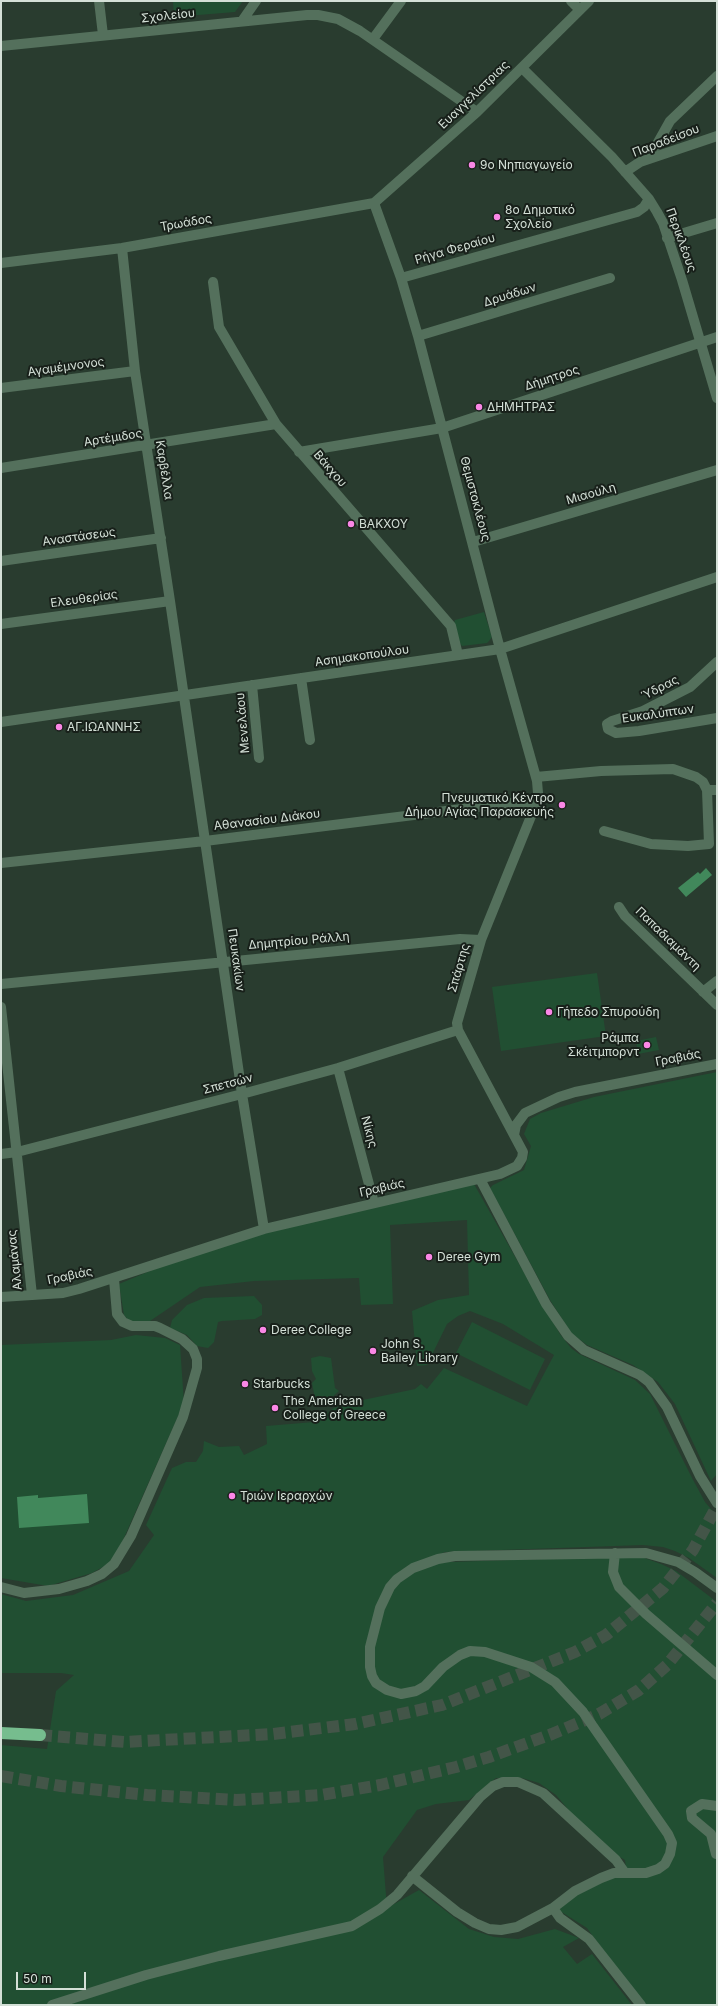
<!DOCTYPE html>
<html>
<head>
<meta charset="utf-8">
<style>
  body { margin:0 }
  #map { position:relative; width:718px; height:2006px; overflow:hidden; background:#293c2f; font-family:Inter,sans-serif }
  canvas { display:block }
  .frame { position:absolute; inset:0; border:2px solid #d4e0d7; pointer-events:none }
  .scale { position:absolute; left:16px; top:1972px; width:70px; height:18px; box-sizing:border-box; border:2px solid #d4e0d7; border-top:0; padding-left:5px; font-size:12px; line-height:14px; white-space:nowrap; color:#d4e0d7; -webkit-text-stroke:3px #18201a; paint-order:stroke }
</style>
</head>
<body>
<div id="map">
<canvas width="718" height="2006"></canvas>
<div class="frame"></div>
<div class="scale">50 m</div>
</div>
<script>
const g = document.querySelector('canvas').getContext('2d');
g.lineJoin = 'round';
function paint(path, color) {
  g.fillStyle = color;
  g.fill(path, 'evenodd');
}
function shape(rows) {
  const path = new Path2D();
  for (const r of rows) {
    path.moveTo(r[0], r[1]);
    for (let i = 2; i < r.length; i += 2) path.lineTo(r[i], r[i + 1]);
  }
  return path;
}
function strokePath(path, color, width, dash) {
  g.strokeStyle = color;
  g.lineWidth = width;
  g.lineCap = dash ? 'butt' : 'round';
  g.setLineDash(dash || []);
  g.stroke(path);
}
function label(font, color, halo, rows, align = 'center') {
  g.font = font + ' Inter,sans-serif';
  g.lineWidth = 4;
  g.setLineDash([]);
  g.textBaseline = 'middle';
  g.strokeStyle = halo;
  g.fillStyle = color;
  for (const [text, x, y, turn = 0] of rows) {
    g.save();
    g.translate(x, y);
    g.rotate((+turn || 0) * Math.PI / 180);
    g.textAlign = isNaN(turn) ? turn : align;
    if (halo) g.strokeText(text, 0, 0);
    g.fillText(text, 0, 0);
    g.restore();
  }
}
const green = shape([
  [173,1,243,1,235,12,174,17],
  [484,612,492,637,489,641,487,643,462,646,459,642,454,623,455,620],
  [597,973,606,1036,501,1051,492,987],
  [656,1037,659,1050,638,1054,636,1041],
  [717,1072,717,1474,711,1481,675,1404,658,1382,633,1365,587,1345,571,1333,550,1300,490,1188,493,1185,524,1170,531,1146,524,1134,530,1119,541,1113,594,1097],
  [474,1184,522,1269,560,1334,571,1348,579,1354,635,1380,650,1394,691,1476,705,1502,717,1516,717,1578,689,1558,675,1551,663,1547,643,1545,445,1552,418,1563,639,1556,661,1564,676,1571,717,1602,717,2005,644,2005,622,1977,587,1928,560,1911,560,1902,595,1878,627,1875,625,1860,605,1849,579,1828,567,1808,556,1795,539,1783,522,1778,496,1778,469,1800,436,1804,417,1810,383,1857,387,1908,419,1890,469,1929,494,1937,518,1939,555,1929,579,1938,563,1947,577,1964,592,1954,632,2005,1,2005,1,1745,47,1749,56,1691,74,1675,61,1673,1,1673,1,1594,26,1601,73,1595,129,1571,154,1535,146,1525,172,1468,186,1462,196,1462,203,1451,204,1441,219,1447,239,1446,244,1455,267,1444,266,1426,314,1422,334,1408,358,1401,415,1389,421,1384,427,1389,444,1368,527,1406,554,1355,503,1324,470,1311,458,1316,447,1324,427,1365,417,1366,412,1311,438,1300,469,1295,467,1220,390,1225,393,1304,361,1305,359,1278,254,1281,200,1287,150,1321,138,1324,129,1321,124,1315,119,1284,164,1265,265,1233],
  [254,1296,262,1305,262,1315,255,1319,222,1321,218,1322,214,1342,208,1348,197,1346,187,1335,170,1328,172,1320,187,1305,204,1298],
  [472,1322,545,1359,530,1390,456,1353],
  [136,1335,165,1338,180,1345,184,1403,119,1549,110,1563,92,1573,48,1586,1,1578,1,1345,111,1340],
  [320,1356,331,1358,335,1388,339,1391,330,1399,316,1403,312,1383,316,1379,312,1371,311,1358]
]);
const water = shape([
  [706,868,712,875,686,897,678,888,698,872,700,874],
  [87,1494,89,1523,19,1528,17,1497,38,1495,38,1498]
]);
const highwayTunnel = shape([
  [40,1735,125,1742,273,1734,355,1724,442,1705,575,1652,606,1635,663,1588,693,1550,717,1506],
  [1,1776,61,1786,147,1795,236,1800,321,1795,380,1785,456,1767,489,1757,552,1734,599,1714,639,1690,667,1665,717,1603]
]);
const minor = shape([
  [99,1,103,35],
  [571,1,580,10],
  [242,21,256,1],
  [373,39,401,1],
  [1,46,307,15,318,15,338,19,360,31,477,112],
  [522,68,612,157,649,199,657,212,663,223,682,280,717,398],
  [656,146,670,121,717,76],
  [625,172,640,162,717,136],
  [374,203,477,112,589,1],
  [667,238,717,223],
  [122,248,135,371,170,601,242,1094,264,1229],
  [1,263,122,248,374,203],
  [401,278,637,212,644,207,649,199],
  [213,282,219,327,276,424,451,626,458,655],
  [418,336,610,278],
  [1,388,135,371],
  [299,452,442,428,717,337],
  [1,468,276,424],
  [473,542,717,470],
  [1,561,161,538],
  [1,624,170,601],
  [717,662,690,687,643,711,612,721,607,724,608,729,616,733,639,731,717,718],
  [301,678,310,740],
  [252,685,259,758],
  [1,722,500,649,717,577],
  [536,777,601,771,673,769,696,777,703,782,707,790],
  [604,831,651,844,688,846,709,844,707,790,717,790],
  [1,863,205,841,518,802,536,804],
  [619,907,625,916,717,1005],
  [1,984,460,939,481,940],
  [703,992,717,981],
  [1,1007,32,1295],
  [338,1068,374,1203],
  [514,1135,516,1125,525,1113,559,1097,575,1092,717,1064],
  [1,1154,17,1152,242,1094,338,1068,458,1030],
  [480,1179,546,1304,568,1336,584,1350,640,1375,649,1382,667,1407,700,1476,717,1503],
  [1,1297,63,1293,79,1289,264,1229,500,1174,517,1166,522,1158,523,1152,458,1030,457,1023,481,940,536,804,538,793,537,781,500,649,418,336,401,278,374,203],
  [615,1553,613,1572,619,1587,646,1614,717,1675],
  [1,1587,24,1593,59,1589,87,1581,102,1574,114,1564,131,1536,183,1417,197,1368,197,1359,193,1349,182,1339,160,1328,155,1326,132,1326,123,1322,117,1314,114,1279],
  [716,1854,711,1834,692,1818,691,1811,702,1804,717,1806],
  [412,1876,457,1912,475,1923,489,1929,501,1930,517,1927,553,1908],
  [52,2005,146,1975,219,1956,352,1926,380,1909,397,1895,480,1797,493,1786,503,1782,518,1782,543,1793,616,1860,625,1873],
  [641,2005,589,1939,560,1918,553,1908,575,1891,601,1878,614,1873,646,1873,658,1869,665,1864,670,1854,672,1843,668,1834,583,1712,555,1682,531,1667,485,1652,470,1651,460,1655,443,1667,425,1686,416,1691,401,1694,387,1690,376,1683,372,1676,370,1667,370,1647,380,1608,390,1587,397,1579,413,1568,438,1559,455,1556,646,1553,678,1562,695,1572,717,1588]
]);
const highway = shape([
  [1,1733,40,1735]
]);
const markers = [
  [472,165,4,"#fa87e6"],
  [497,217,4,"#fa87e6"],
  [479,407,4,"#fa87e6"],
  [351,524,4,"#fa87e6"],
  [59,727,4,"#fa87e6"],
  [562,805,4,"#fa87e6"],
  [549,1012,4,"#fa87e6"],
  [647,1045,4,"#fa87e6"],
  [429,1257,4,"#fa87e6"],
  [263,1330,4,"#fa87e6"],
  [373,1351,4,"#fa87e6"],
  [245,1384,4,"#fa87e6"],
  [275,1408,4,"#fa87e6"],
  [232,1496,4,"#fa87e6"]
];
const streetNames = [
  ["Σχολείου",168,16,-6],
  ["Ευαγγελίστριας",474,95,-44],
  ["Παραδείσου",666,141,-21],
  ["Τρωάδος",186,223,-10],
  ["Περικλέους",681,240,70],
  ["Ρήγα Φεραίου",455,249,-16],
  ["Δρυάδων",510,295,-17],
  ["Αγαμέμνονος",66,367,-8],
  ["Δήμητρος",552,378,-18],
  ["Αρτέμιδος",113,438,-9],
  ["Βάκχου",330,469,49],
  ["Καρβέλλα",164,470,81],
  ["Μιαούλη",591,494,-16],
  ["Θεμιστοκλέους",475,499,75],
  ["Αναστάσεως",79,537,-8],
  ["Ελευθερίας",84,599,-8],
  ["Ασημακοπούλου",362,656,-8],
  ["Ύδρας",660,688,-27],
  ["Ευκαλύπτων",658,714,-8],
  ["Μενελάου",243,723,-95],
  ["Αθανασίου Διάκου",267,820,-7],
  ["Παπαδιαμάντη",668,939,44],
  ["Δημητρίου Ράλλη",299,941,-5],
  ["Πευκακίων",236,960,82],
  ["Σπάρτης",459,968,-74],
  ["Γραβιάς",678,1058,-11],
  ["Σπετσών",228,1084,-15],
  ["Νίκης",369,1132,75],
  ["Γραβιάς",382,1188,-13],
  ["Αλαμάνας",15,1260,-96],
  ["Γραβιάς",70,1276,-12]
];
const poiNames = [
  ["9ο Νηπιαγωγείο",480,165],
  ["8ο Δημοτικό",505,210],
  ["Σχολείο",505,224],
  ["ΔΗΜΗΤΡΑΣ",487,407],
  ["ΒΑΚΧΟΥ",359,524],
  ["ΑΓ.ΙΩΑΝΝΗΣ",67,727],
  ["Πνευματικό Κέντρο",554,798,"right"],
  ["Δήμου Αγίας Παρασκευής",554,812,"right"],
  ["Γήπεδο Σπυρούδη",557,1012],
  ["Ράμπα",639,1038,"right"],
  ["Σκέιτμπορντ",639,1052,"right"],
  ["Deree Gym",437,1257],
  ["Deree College",271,1330],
  ["John S.",381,1344],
  ["Bailey Library",381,1358],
  ["Starbucks",253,1384],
  ["The American",283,1401],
  ["College of Greece",283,1415],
  ["Τριών Ιεραρχών",240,1496]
];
paint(green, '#214f32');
paint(water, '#41885b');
strokePath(highwayTunnel, '#435548', 12, [12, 6]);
strokePath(minor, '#54705c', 10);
strokePath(highway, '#76bd8e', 12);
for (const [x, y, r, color] of markers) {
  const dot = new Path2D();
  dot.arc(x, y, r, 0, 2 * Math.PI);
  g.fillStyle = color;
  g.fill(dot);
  strokePath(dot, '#18201a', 1.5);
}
label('12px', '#d4e0d7', '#18201a', streetNames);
label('12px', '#d4e0d7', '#18201a', poiNames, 'left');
</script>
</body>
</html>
